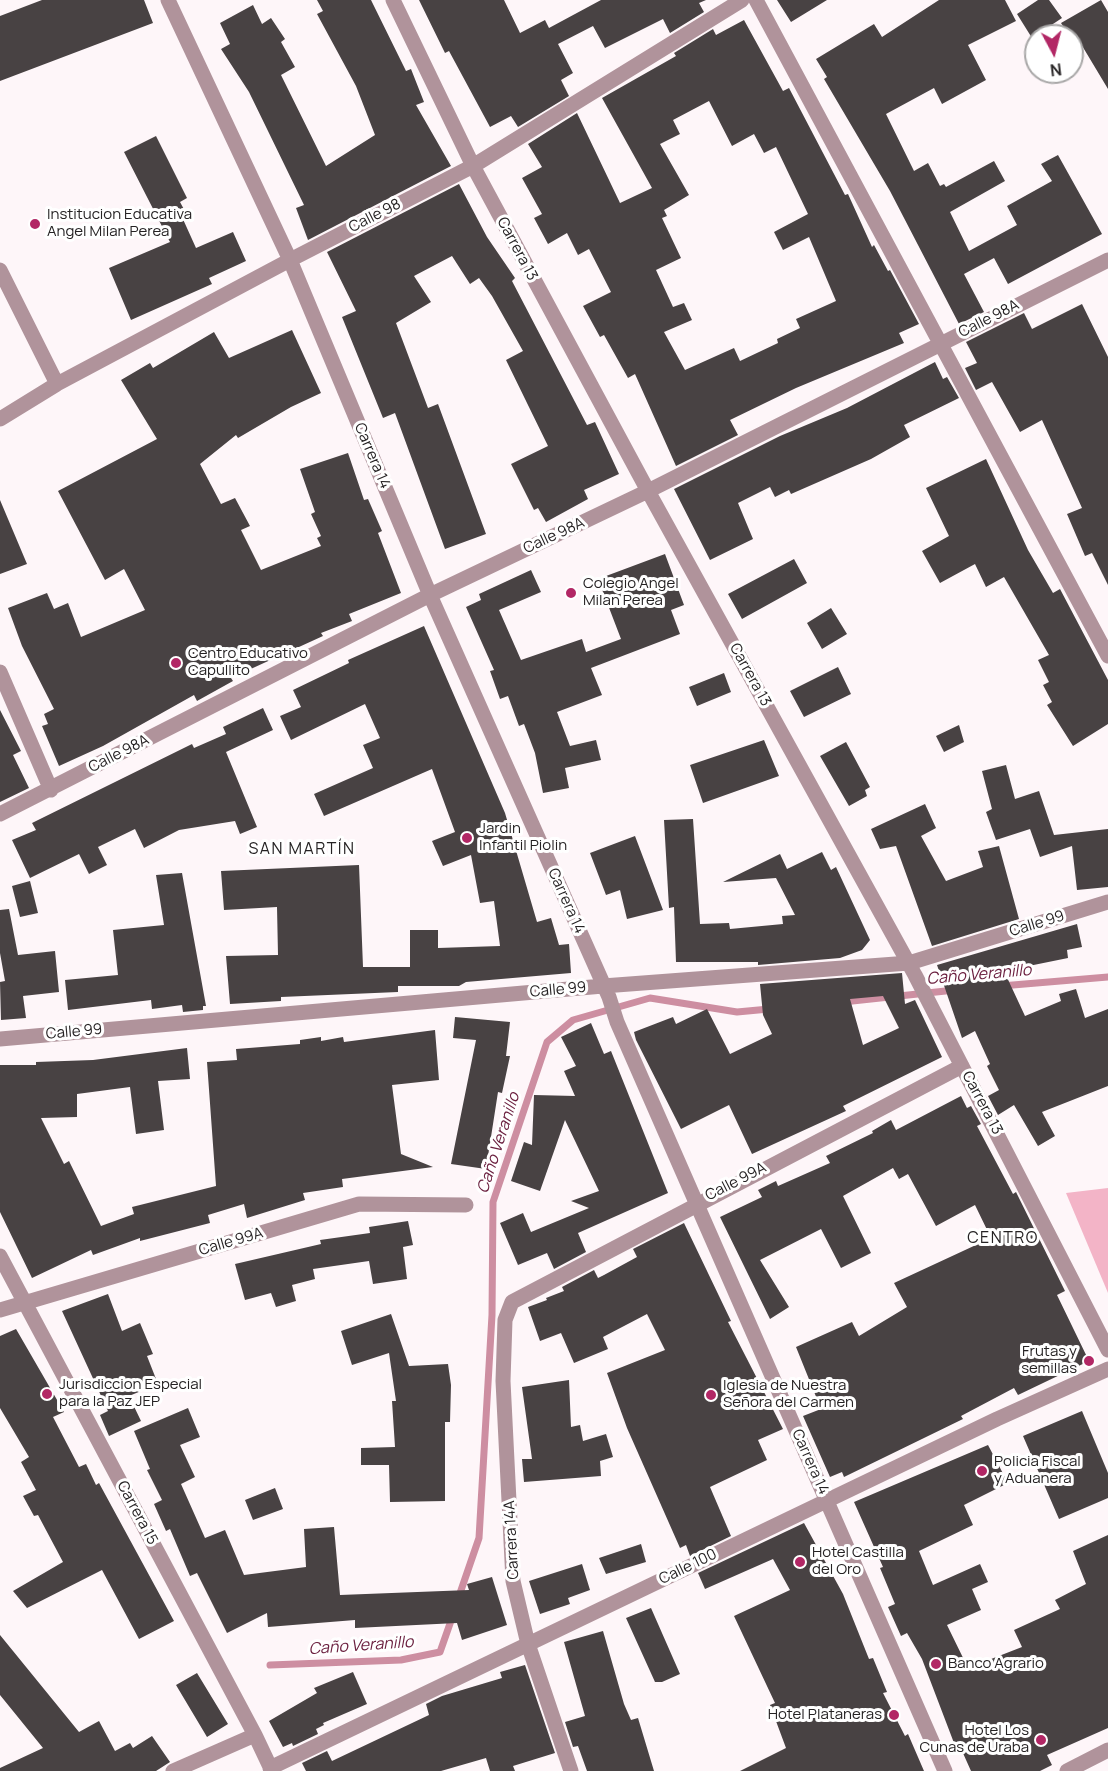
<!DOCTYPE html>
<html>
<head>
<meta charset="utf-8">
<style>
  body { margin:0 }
  #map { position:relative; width:1108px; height:1771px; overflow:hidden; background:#fef6f9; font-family:Manrope,sans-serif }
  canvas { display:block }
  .north { position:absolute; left:1024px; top:24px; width:60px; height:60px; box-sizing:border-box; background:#fff; border:2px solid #a8a7a7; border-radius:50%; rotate:173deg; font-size:16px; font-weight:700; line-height:24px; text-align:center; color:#252223 }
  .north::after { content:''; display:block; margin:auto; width:21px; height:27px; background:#b22765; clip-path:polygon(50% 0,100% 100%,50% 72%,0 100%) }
</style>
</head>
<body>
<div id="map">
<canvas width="1108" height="1771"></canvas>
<div class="north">N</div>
</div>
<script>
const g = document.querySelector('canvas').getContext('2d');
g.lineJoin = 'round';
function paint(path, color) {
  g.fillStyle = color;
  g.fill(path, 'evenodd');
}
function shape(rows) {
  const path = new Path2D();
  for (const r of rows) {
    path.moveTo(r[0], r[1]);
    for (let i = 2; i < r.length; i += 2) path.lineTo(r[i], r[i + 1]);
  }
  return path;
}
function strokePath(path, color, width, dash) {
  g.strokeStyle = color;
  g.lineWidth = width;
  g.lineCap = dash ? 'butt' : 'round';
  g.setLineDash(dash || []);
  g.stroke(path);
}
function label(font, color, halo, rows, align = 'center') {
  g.font = font + ' Manrope,sans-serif';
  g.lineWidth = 6;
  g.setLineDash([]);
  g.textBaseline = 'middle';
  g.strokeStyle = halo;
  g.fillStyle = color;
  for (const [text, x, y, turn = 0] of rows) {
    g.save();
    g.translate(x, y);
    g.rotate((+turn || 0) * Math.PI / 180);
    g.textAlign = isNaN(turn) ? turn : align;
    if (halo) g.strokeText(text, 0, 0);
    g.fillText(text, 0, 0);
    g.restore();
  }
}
const green = shape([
  [1108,1188,1108,1293,1066,1193]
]);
const stream = shape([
  [1001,986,1108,977],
  [843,1002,955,990],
  [458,1599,479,1538,492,1315,493,1202,547,1042,573,1020,650,998,737,1012,769,1009],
  [270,1665,401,1660,440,1652,453,1615]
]);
const building = shape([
  [42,0,144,0,153,23,0,81,0,16],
  [317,0,371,0,406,71,411,69,424,102,416,105,451,166,308,240,296,208,304,205,249,92,221,49,230,44,220,23,253,5,262,24,271,18,285,39,281,42,295,67,281,75,326,166,375,135,356,86,317,14,323,11],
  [419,0,504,0,520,33,545,20,549,28,601,0,706,0,699,3,704,12,670,33,663,19,605,48,593,26,558,44,573,73,561,80,569,96,518,127,511,116,490,127,449,51,445,53],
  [777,0,827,0,791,22],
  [939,0,1005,0,1016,21,968,45,986,80,942,104,934,88,886,114,914,171,928,163,940,186,944,184,946,187,994,161,1005,181,950,212,969,251,1017,225,1007,206,1052,181,1041,164,1058,155,1102,234,1008,284,994,258,964,274,984,312,959,324,890,191,824,79,827,77,816,59,874,24,882,37],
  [1038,0,1049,0,1062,18,1032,38,1017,14],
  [1101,0,1108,12,1108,89,1081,44,1076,47,1072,36,1069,36,1061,23],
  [744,20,783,91,789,88,845,195,848,194,872,247,874,245,888,271,890,270,919,324,899,333,904,343,796,388,730,420,738,435,676,466,635,374,628,378,604,335,600,337,583,306,611,292,589,249,578,255,567,233,548,244,534,218,542,214,522,178,542,167,528,144,577,113,620,203,652,188,602,98,676,56,674,53,713,29,716,35],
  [709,101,732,146,754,134,764,153,776,147,808,214,774,232,783,250,809,237,836,301,796,319,800,328,777,339,778,343,740,361,734,348,685,370,664,332,692,320,684,303,673,307,656,270,681,258,662,218,667,216,664,210,689,195,660,144,680,134,673,120],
  [156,136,187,198,180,202,187,215,182,217,196,248,233,232,246,261,209,278,212,284,131,320,109,268,170,242,124,152],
  [459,184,487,237,515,278,512,281,587,425,595,422,619,474,584,490,588,499,546,522,538,508,534,510,511,464,548,446,506,360,523,351,492,296,479,278,470,284,452,256,414,276,431,302,396,323,428,408,438,404,486,534,445,549,395,413,383,418,342,317,356,311,327,252],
  [1082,304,1108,357,1108,585,1092,553,1085,556,1067,514,1082,508,1042,420,1020,432,992,382,976,390,965,368,977,363,966,342,1024,313,1032,329],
  [292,330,321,393,291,407,238,438,236,435,200,464,221,504,235,498,250,526,241,530,261,570,321,546,317,538,321,536,311,514,315,512,300,469,348,453,364,500,368,499,382,531,378,533,401,593,349,614,352,621,321,633,323,636,231,678,233,681,197,701,194,695,103,746,59,766,42,726,48,724,44,714,54,709,22,646,8,608,47,593,54,609,68,603,81,637,145,610,124,569,105,580,58,491,157,439,121,380,150,363,153,368,214,332,229,358],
  [935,362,943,379,947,377,959,398,904,425,910,437,871,459,791,494,789,490,775,497,770,487,738,503,753,539,710,560,674,489,780,436,847,408],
  [986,459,1028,550,1053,593,1060,589,1108,680,1108,724,1073,746,1047,705,1052,702,1043,685,1049,682,1038,660,1049,655,1004,577,986,587,975,564,940,583,922,551,949,536,926,488],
  [0,500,27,564,0,574],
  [665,554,684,605,671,610,680,634,591,668,602,695,557,712,570,746,596,740,601,760,565,768,569,788,543,793,535,753,524,724,519,726,508,696,500,699,490,671,494,670,466,607,481,600,479,594,531,570,541,592,499,610,521,660,582,639,586,652,621,639,598,579],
  [794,559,807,583,742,619,728,594],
  [831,608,847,634,822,649,807,623],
  [424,626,505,813,537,922,551,918,559,945,569,944,571,973,466,982,459,986,398,986,398,992,281,997,281,1001,230,1004,226,956,278,955,277,907,224,910,221,871,359,865,363,967,410,967,410,930,438,930,438,948,500,946,494,901,480,903,471,855,443,866,432,841,455,832,432,769,324,816,314,794,373,768,363,745,380,738,365,704,291,740,280,716,301,707,293,690,349,663,348,660],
  [838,667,851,694,804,717,790,691],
  [724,673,731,692,697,706,689,687],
  [263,708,273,730,226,752,257,827,240,834,235,821,179,830,144,848,135,829,98,847,107,865,89,874,79,854,30,878,12,840,36,830,32,823,192,744,194,748,226,734,223,727],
  [0,710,21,751,13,755,29,788,0,802],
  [959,725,964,742,944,752,936,736],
  [764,740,779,776,703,803,690,765],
  [846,742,870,787,865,790,867,796,849,806,820,756],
  [1006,765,1015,799,1039,791,1054,835,1108,829,1108,887,1077,890,1072,846,1040,857,1030,829,996,840,986,812,992,809,982,771],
  [925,804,936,828,921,836,946,881,983,867,978,851,999,846,1019,919,932,946,896,846,880,849,871,829],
  [693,819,700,924,729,923,730,929,783,924,782,916,795,915,776,878,723,882,780,854,787,869,822,852,831,870,836,867,870,940,862,950,840,958,758,965,758,962,676,962,674,907,669,908,664,820],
  [635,836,663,910,627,919,620,890,606,895,590,853],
  [182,873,206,1006,203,1006,203,1010,183,1012,182,1005,152,1009,151,1000,68,1010,65,980,118,975,113,930,164,925,156,875],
  [30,881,38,913,20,917,12,886],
  [9,909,18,955,55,951,59,992,23,996,26,1018,1,1020,0,982,5,981,0,953,0,910],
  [1077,924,1082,947,1067,950,1068,958,1004,971,1025,1016,1061,1001,1059,994,1076,989,1085,1018,1108,1009,1108,1086,1042,1112,1055,1136,1038,1146,1014,1105,998,1115,988,1096,999,1090,987,1066,990,1064,975,1031,962,1038,937,965],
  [902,973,905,1004,915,1000,942,1057,843,1106,846,1111,752,1154,729,1105,681,1129,636,1040,634,1032,673,1017,676,1024,707,1009,730,1054,772,1034,763,1015,760,984],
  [883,996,899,1028,863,1045,850,999],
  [455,1017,510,1022,506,1056,510,1056,502,1093,498,1092,486,1169,451,1164,476,1040,453,1038],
  [591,1023,604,1054,611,1051,668,1193,578,1233,586,1252,554,1269,547,1253,518,1265,500,1223,523,1213,531,1232,589,1208,571,1201,599,1191,565,1120,540,1191,511,1181,524,1142,532,1145,534,1095,575,1096,564,1071,576,1066,561,1037],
  [435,1030,439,1080,392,1085,401,1154,433,1167,342,1179,343,1187,303,1193,305,1200,247,1218,244,1204,208,1215,210,1223,140,1241,140,1238,93,1255,91,1250,32,1278,0,1212,0,1065,36,1065,36,1062,93,1060,187,1048,190,1079,158,1081,164,1130,136,1134,130,1087,77,1094,77,1117,41,1118,64,1164,69,1161,101,1226,134,1214,132,1207,216,1186,207,1062,237,1060,236,1049,300,1044,300,1040,321,1037,321,1041,343,1037,344,1042],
  [961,1096,967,1108,971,1106,981,1124,977,1126,1013,1194,1016,1192,1065,1291,1057,1295,1089,1361,1018,1395,1014,1388,961,1416,963,1419,844,1477,842,1472,830,1477,803,1416,821,1409,796,1347,852,1322,859,1336,907,1307,894,1283,991,1238,975,1205,936,1226,908,1174,899,1179,893,1168,843,1196,871,1253,841,1268,821,1229,760,1260,789,1307,770,1319,720,1217,762,1197,758,1190,776,1181,778,1186,830,1163,826,1156,873,1133,872,1131,891,1120,896,1130],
  [408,1221,413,1245,403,1247,407,1279,373,1284,369,1261,313,1269,315,1279,292,1285,296,1301,276,1307,271,1293,245,1300,235,1264,321,1244,320,1240,370,1233,369,1227],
  [684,1223,731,1321,728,1322,783,1429,758,1440,767,1460,710,1487,731,1536,690,1556,686,1545,680,1548,627,1428,607,1373,665,1350,647,1314,603,1337,608,1349,574,1363,561,1333,540,1341,528,1307,547,1300,546,1298,564,1291,562,1287,594,1270,598,1278,604,1275,637,1257,633,1249],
  [108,1294,122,1331,140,1323,153,1354,147,1356,158,1384,129,1396,141,1421,109,1436,100,1415,108,1411,62,1311],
  [391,1314,409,1366,448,1364,451,1385,450,1422,445,1422,445,1501,390,1502,389,1465,361,1465,361,1448,395,1447,392,1401,396,1401,389,1353,352,1365,341,1331],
  [16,1329,64,1412,53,1417,79,1467,86,1464,96,1485,99,1483,174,1621,139,1639,102,1570,27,1608,13,1591,63,1562,38,1515,34,1516,23,1496,36,1490,21,1462,29,1457,0,1408,0,1336],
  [569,1380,571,1427,580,1425,583,1441,606,1434,613,1457,600,1461,601,1476,524,1482,522,1459,532,1459,522,1387],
  [188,1408,200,1437,180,1445,195,1477,181,1484,205,1538,225,1530,244,1575,306,1567,304,1529,334,1527,340,1595,469,1590,467,1584,492,1577,507,1625,462,1640,457,1623,355,1628,355,1620,268,1627,267,1613,227,1633,197,1573,190,1576,170,1529,166,1531,154,1504,162,1500,147,1470,150,1469,134,1431],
  [1082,1411,1108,1473,1108,1498,1059,1519,1023,1436],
  [988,1445,1008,1483,964,1505,973,1525,919,1551,933,1585,980,1564,988,1582,972,1589,981,1610,947,1625,968,1668,1022,1647,1014,1630,1060,1609,1055,1600,1086,1584,1073,1551,1108,1535,1108,1728,1047,1755,1052,1765,1040,1771,971,1771,958,1742,954,1743,922,1659,907,1633,901,1636,888,1607,895,1604,880,1568,883,1567,854,1502],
  [275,1488,283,1509,253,1520,245,1500],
  [804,1523,843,1594,869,1659,873,1658,887,1692,883,1693,905,1736,908,1734,924,1771,740,1771,786,1748,770,1705,775,1703,734,1616,790,1590,773,1559,705,1589,698,1573],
  [641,1544,646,1562,606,1574,599,1558],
  [582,1564,590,1590,568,1598,570,1604,540,1614,529,1581],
  [651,1608,680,1674,662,1682,655,1682,626,1618],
  [603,1631,624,1704,631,1720,638,1718,654,1771,587,1771,578,1746,573,1747,565,1722,585,1716,564,1642],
  [0,1635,79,1732,99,1721,115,1751,130,1743,133,1748,152,1736,170,1762,156,1771,0,1771,0,1768,43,1748,0,1695],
  [525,1665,555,1753,513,1766,515,1771,490,1771,486,1758,441,1771,306,1771,302,1763,327,1751,332,1761,429,1715,426,1704,442,1696,502,1678,500,1672],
  [353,1672,367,1704,323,1723,324,1725,316,1729,318,1734,293,1746,292,1743,283,1747,269,1721,317,1693,314,1688],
  [197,1673,228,1724,207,1737,176,1685]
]);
const minor = shape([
  [168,0,290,260,430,595,609,997,617,1022,945,1771],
  [393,0,473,166,648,491,915,975,1108,1350],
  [756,0,1108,656],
  [0,270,57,384],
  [0,419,57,384,290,260,473,166,742,0],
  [0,672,51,790],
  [0,814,430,595,648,491,1108,260],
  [0,1039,603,986,909,963,1108,902],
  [0,1256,255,1735,272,1771],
  [0,1310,359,1204,466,1205],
  [270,1768,997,1419,1108,1369],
  [173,1771,255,1735],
  [571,1771,528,1644,513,1581,503,1381,505,1320,512,1302,962,1066],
  [1067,1771,1108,1750]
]);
const markers = [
  [35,224,6,"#b22765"],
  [571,593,6,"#b22765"],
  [176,663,6,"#b22765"],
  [467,838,6,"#b22765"],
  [1089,1361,6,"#b22765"],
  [47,1394,6,"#b22765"],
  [711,1395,6,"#b22765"],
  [982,1471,6,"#b22765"],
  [800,1562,6,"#b22765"],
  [936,1664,6,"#b22765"],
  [894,1715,6,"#b22765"],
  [1041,1740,6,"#b22765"]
];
const poiNames = [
  ["Institucion Educativa",47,215],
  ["Angel Milan Perea",47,232],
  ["Colegio Angel",583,584],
  ["Milan Perea",583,601],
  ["Centro Educativo",188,654],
  ["Capullito",188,671],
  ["Jardin",479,829],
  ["Infantil Piolin",479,846],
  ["Frutas y",1077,1352,"right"],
  ["semillas",1077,1369,"right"],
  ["Jurisdiccion Especial",59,1385],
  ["para la Paz JEP",59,1402],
  ["Iglesia de Nuestra",723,1386],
  ["Señora del Carmen",723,1403],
  ["Policia Fiscal",994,1462],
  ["y Aduanera",994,1479],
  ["Hotel Castilla",812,1553],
  ["del Oro",812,1570],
  ["Banco Agrario",948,1664],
  ["Hotel Plataneras",882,1715,"right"],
  ["Hotel Los",1029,1731,"right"],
  ["Cunas de Uraba",1029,1748,"right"]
];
const streetNames = [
  ["Calle 98",375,216,-27],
  ["Carrera 13",517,249,62],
  ["Calle 98A",989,319,-27],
  ["Carrera 14",372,456,67],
  ["Calle 98A",554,536,-25],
  ["Carrera 13",750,675,61],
  ["Calle 98A",119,754,-27],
  ["Carrera 14",566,901,66],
  ["Calle 99",1037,924,-17],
  ["Calle 99",558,990,-5],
  ["Calle 99",74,1032,-5],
  ["Carrera 13",982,1103,62],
  ["Calle 99A",736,1182,-27],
  ["Calle 99A",231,1242,-16],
  ["Carrera 14",810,1462,66],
  ["Carrera 15",137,1513,62],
  ["Carrera 14A",512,1540,-93],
  ["Calle 100",688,1567,-26]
];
const neighbourhoodNames = [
  ["SAN MARTÍN",302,850],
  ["CENTRO",1003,1239]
];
const waterNames = [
  ["Caño Veranillo",979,975,-5],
  ["Caño Veranillo",499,1143,-72],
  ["Caño Veranillo",361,1646,-4]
];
paint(green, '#f3b4c7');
strokePath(stream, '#cd8ea1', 7);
paint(building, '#484243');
strokePath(minor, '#b0939b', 15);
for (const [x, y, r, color] of markers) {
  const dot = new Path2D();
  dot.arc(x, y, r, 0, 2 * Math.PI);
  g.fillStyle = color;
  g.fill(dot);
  strokePath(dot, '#fff', 2);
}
label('15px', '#252223', '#fff', poiNames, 'left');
label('15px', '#252223', '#fff', streetNames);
g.letterSpacing = '1.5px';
label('16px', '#252223', '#fff', neighbourhoodNames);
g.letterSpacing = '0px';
label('italic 16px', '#6c2140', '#fff', waterNames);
</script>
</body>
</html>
